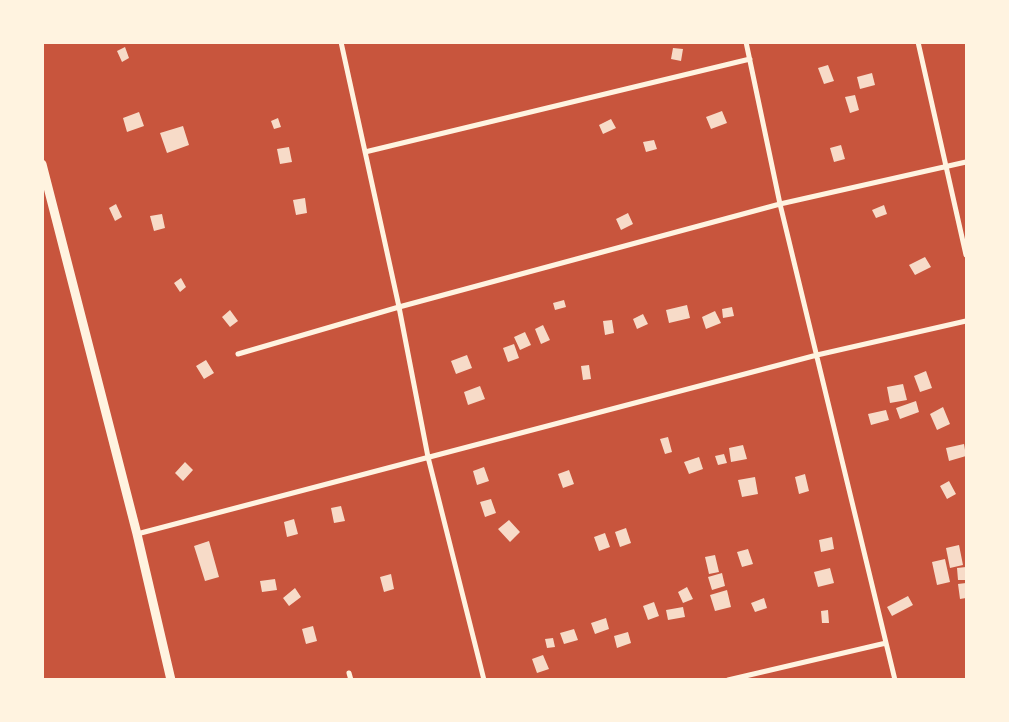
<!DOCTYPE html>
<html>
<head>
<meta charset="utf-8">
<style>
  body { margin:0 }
  #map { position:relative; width:1009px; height:722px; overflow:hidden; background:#c8553d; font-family:"Varela Round",sans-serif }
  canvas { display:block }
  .frame { position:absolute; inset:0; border:44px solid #fff3e0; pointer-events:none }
</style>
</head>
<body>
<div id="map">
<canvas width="1009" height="722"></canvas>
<div class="frame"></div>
</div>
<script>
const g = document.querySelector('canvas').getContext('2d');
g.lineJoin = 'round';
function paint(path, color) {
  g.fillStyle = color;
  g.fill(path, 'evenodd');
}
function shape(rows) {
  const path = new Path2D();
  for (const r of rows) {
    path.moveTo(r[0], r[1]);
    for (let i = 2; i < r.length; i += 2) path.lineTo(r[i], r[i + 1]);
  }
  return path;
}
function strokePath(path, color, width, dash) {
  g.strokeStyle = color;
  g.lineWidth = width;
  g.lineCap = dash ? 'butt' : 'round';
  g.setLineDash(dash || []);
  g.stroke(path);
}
const building = shape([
  [125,47,129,58,122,62,117,51],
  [673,48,683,49,681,61,671,59],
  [828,65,834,81,824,84,818,68],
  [872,73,875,85,860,89,857,77],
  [855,95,859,110,850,113,845,97],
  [722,111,727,123,711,129,706,117],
  [139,112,144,126,127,132,123,118],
  [278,118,281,127,274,129,271,121],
  [611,119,616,128,603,134,599,125],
  [183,126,189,145,167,153,160,133],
  [654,140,657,149,646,152,643,142],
  [841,145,845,159,834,162,830,148],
  [289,147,292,162,280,164,277,149],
  [305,198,307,213,296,215,293,200],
  [116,204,122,217,115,221,109,208],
  [884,205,887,214,876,218,872,210],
  [628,213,633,224,621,230,616,219],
  [162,214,165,228,154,231,150,216],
  [925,257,931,267,915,275,909,265],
  [181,278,186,287,180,292,174,283],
  [564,300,566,307,555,310,553,303],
  [687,305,690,318,669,323,666,310],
  [732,307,734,316,723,318,722,309],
  [230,310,238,321,230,327,222,317],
  [715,311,721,323,706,329,702,317],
  [643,314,648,324,637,329,633,319],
  [612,320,614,333,605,335,603,321],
  [543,325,550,340,541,344,535,329],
  [525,332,531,345,520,350,514,337],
  [514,344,519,358,508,362,503,348],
  [467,355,472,368,456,374,451,361],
  [206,360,214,373,204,379,196,366],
  [589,365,591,379,583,380,581,366],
  [926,371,932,388,920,392,914,376],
  [903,384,907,400,890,403,887,387],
  [480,386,485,399,468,405,464,392],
  [916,401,919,412,900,419,896,408],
  [943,407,950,424,937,430,930,414],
  [886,410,889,420,871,425,868,414],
  [668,437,672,452,665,454,660,439],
  [964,444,966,456,949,461,946,448],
  [743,445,747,459,731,462,729,448],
  [724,454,727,463,718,465,715,456],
  [699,457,703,469,689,474,684,462],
  [185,462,193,470,183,481,175,473],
  [484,467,489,481,477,485,473,471],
  [569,470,574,484,563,488,558,474],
  [805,474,809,491,799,494,795,477],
  [755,477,758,494,742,497,738,480],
  [949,481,956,494,947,499,940,486],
  [491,499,496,513,485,517,480,502],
  [341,506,345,521,334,523,331,508],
  [294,519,298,534,287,537,284,522],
  [509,520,520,532,510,542,498,529],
  [626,528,631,543,620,547,615,532],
  [605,533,610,547,599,551,594,537],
  [832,537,834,549,821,552,819,540],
  [209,541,219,577,205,581,194,546],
  [959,545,963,565,950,568,946,548],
  [748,549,753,564,742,567,737,552],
  [715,555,719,572,709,574,705,557],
  [945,559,950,582,937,585,932,562],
  [966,567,966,580,958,580,957,568],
  [830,568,834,583,818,587,814,572],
  [722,573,725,586,712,590,708,577],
  [391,574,394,589,384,592,380,577],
  [275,579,277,590,262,592,260,581],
  [966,583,966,598,960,599,958,584],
  [687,587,693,599,683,603,678,592],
  [295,588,301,597,289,606,283,598],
  [727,590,731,607,715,611,710,595],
  [908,596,913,605,892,616,887,607],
  [764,598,767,608,755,612,751,603],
  [654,602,659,616,648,620,643,606],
  [683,607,685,617,668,620,666,610],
  [828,610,829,623,822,623,821,611],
  [606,618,609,629,595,634,591,623],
  [313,626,317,641,306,644,302,629],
  [574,629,578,640,564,644,560,633],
  [628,632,631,643,617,648,614,636],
  [553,638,555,647,547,648,545,639],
  [543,655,549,669,537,673,532,659]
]);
const minor = shape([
  [341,42,399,307,428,457,484,680],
  [746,42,780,204,895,680],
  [918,42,966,255],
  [365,152,750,59],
  [238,354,399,307,780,204,966,162],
  [137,534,817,355,966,321],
  [349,673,351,680],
  [728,680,886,643]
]);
const tertiary = shape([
  [42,164,137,534,171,680]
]);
paint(building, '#f7dbc8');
strokePath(minor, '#fff3e0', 5);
strokePath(tertiary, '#fff3e0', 9);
</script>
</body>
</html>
